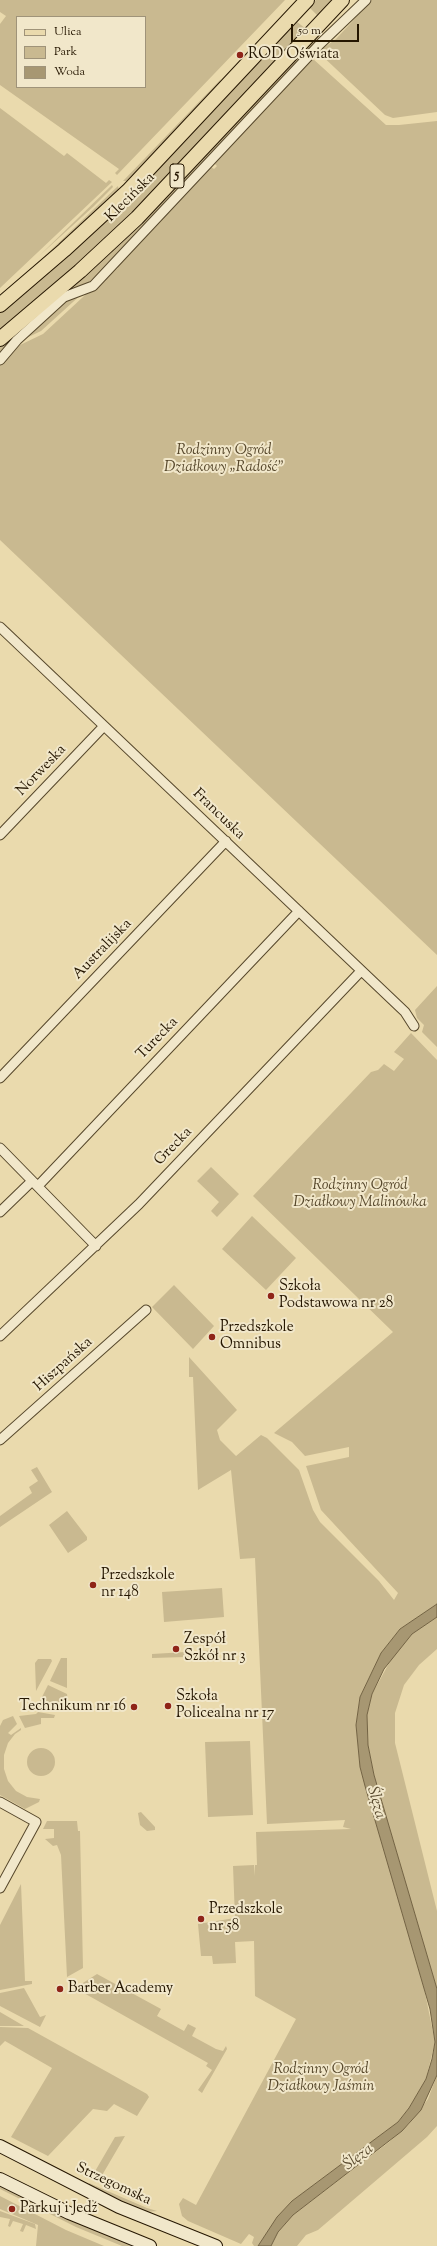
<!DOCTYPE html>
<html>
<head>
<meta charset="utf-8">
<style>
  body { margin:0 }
  #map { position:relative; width:437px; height:2246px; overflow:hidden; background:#eadaad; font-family:"Sorts Mill Goudy",serif }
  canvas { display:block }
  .legend { position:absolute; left:16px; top:16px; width:130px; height:72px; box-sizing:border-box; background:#f1e7ca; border:1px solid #9f9379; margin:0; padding:5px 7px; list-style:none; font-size:12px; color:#251600 }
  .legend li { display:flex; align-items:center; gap:8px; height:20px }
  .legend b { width:20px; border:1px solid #9f9379 }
  .scale { position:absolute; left:291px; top:24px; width:68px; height:18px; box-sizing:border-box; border:2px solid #251600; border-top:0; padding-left:5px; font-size:12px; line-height:14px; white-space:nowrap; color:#251600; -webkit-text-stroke:3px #f1e7ca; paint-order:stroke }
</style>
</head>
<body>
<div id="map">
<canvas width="437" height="2246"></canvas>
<ul class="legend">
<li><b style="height:5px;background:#eadaad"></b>Ulica</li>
<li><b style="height:11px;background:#c9b990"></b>Park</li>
<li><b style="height:11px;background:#a79772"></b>Woda</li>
</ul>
<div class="scale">50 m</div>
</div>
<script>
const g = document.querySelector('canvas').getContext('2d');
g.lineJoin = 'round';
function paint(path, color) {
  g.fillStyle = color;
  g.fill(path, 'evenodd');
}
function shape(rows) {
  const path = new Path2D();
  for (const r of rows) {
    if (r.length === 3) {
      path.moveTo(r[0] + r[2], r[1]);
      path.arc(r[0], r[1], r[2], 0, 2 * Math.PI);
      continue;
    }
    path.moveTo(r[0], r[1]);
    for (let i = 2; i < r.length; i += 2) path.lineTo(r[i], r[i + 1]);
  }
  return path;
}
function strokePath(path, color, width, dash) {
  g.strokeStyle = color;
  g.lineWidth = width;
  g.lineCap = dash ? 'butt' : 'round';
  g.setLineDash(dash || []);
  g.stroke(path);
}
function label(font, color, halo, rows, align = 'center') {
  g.font = font + ' "Sorts Mill Goudy",serif';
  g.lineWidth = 4;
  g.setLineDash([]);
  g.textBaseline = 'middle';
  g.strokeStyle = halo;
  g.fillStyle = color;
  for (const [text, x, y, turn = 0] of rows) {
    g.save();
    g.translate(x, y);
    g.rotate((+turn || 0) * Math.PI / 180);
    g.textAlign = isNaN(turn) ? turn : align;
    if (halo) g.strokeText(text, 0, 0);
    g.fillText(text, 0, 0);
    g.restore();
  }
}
const green = shape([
  [0,0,285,0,117,175,115,173,119,169,0,85,0,24,6,16,0,12],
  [17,17,145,17,145,87,17,87],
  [316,0,334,0,319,17,309,7],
  [372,0,437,0,437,112,393,118,385,115,318,52,336,39],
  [296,21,306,29,150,197,84,259,0,331,0,313],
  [315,38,317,43,87,284,0,354,0,347,80,279],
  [312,58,386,125,399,125,437,121,437,955,0,540,0,366,20,345,43,334,110,272,112,273,118,268,117,266,211,167,214,169,217,166,214,163],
  [221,79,217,88,130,181,123,181],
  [0,108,64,156,67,153,106,183,109,180,112,182,0,288],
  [112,185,113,187,94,206,39,256],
  [118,186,119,191,96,213,29,271],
  [84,292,41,331,18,342,61,302],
  [437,986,437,1047,422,1032,424,1025,417,1018,415,1010],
  [411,1033,437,1060,437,1604,400,1629,381,1653,360,1697,356,1725,360,1767,424,1988,435,2042,426,2079,409,2108,398,2122,292,2201,277,2217,258,2246,254,2246,252,2243,254,2237,249,2234,241,2244,188,2221,182,2216,179,2204,183,2198,196,2205,296,2019,255,1996,254,1941,235,1942,236,1963,213,1964,212,1956,201,1956,198,1924,235,1918,233,1866,254,1865,255,1876,255,1865,257,1865,256,1832,351,1829,343,1827,345,1820,267,1824,255,1558,240,1559,231,1470,198,1490,193,1377,189,1377,189,1357,237,1410,217,1430,220,1440,236,1456,261,1435,267,1438,299,1470,313,1510,320,1522,379,1581,394,1600,398,1593,321,1510,306,1466,349,1457,349,1447,305,1456,292,1442,274,1433,393,1332,253,1196,371,1072,378,1070,384,1064,394,1071,404,1059,394,1052],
  [211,1167,239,1194,217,1217,211,1211,219,1202,197,1181],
  [252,1216,296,1258,266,1290,222,1249],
  [174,1285,214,1326,193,1349,152,1307],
  [37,1467,52,1492,0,1527,0,1516,32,1493,29,1487,38,1481,31,1470],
  [67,1511,87,1537,87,1540,68,1553,49,1525],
  [222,1588,224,1617,164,1622,162,1592],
  [437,1617,437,1649,419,1665,404,1685,395,1713,395,1743,437,1911,437,1989,374,1775,368,1745,367,1715,372,1694,393,1656,412,1634],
  [219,1650,219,1656,152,1658,152,1654],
  [61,1658,67,1658,67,1688,50,1681],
  [38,1659,51,1659,52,1661,36,1691,35,1663],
  [48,1685,67,1694,68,1703,38,1705],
  [38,1712,55,1715,54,1718,41,1718,41,1724,25,1728,19,1716,36,1714],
  [13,1716,17,1724,8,1733,11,1735,21,1728,21,1730,15,1734,8,1743,4,1755,4,1769,8,1781,16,1791,27,1797,40,1799,39,1802,25,1809,0,1795,0,1726,3,1720],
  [250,1741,253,1815,208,1817,205,1742],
  [41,1762,14],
  [141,1812,155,1827,155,1830,147,1831,140,1825,138,1813],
  [47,1821,77,1821,78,1831,80,1831,83,1968,67,1977,61,1855,57,1845,53,1846,45,1839,54,1838,54,1829,43,1829],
  [21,1884,25,1981,32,1981,32,1984,0,1990,0,1925],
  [97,1974,161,2009,157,2016,184,2031,188,2024,196,2028,192,2036,216,2049,223,2051,226,2046,227,2049,202,2093,198,2090,212,2070,206,2066,208,2063,75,1988],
  [24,1988,40,2017,46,2015,40,2027,0,2006,0,1993],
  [0,2012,24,2026,0,2026],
  [0,2027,28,2028,147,2094,149,2097,137,2116,114,2104,107,2111,93,2109,48,2156,11,2137,52,2068,5,2041,0,2046],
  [437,2075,437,2126,427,2137,318,2230,306,2235,297,2246,271,2246,278,2232,293,2215,389,2142,409,2124,428,2099],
  [125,2136,101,2177,94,2173,115,2137],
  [89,2183,147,2208,157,2211,147,2212,88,2186],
  [0,2186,67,2219,134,2246,122,2246,76,2227,0,2189],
  [0,2196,66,2230,104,2246,36,2246,38,2225,0,2209],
  [0,2211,35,2224,36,2229,26,2225,23,2232,20,2231,23,2224,13,2221,10,2227,8,2226,10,2219,0,2217]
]);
const water = shape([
  [437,1604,437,1617,412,1634,384,1669,372,1694,367,1715,368,1745,374,1775,437,1989,437,2075,421,2110,402,2131,293,2215,278,2232,271,2246,258,2246,277,2217,292,2201,398,2122,409,2108,426,2079,432,2059,435,2042,430,2009,365,1786,360,1767,356,1725,360,1697,381,1653,400,1629,437,1604]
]);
const minor = shape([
  [0,360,17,340,64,297,93,286,320,44,366,0],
  [0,627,405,1012,414,1026],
  [0,835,104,726],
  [0,1078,226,841],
  [0,1148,96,1246],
  [38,1186,299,911],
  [0,1212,32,1181],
  [0,1336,139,1204,361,971],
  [0,1440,146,1310],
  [0,1802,36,1822,0,1888]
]);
const secondary = shape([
  [0,2146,119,2207,216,2246],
  [0,2179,69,2213,150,2246]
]);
const primary = shape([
  [0,305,64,250,128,191,307,0],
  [0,339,80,271,137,218,342,0]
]);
const markers = [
  [240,55,4,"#8f2418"],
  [271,1296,4,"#8f2418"],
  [212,1337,4,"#8f2418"],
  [93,1585,4,"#8f2418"],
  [176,1649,4,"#8f2418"],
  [168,1706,4,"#8f2418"],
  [134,1707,4,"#8f2418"],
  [201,1919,4,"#8f2418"],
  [60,1989,4,"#8f2418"],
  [12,2209,4,"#8f2418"]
];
const shields = [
  [177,176,14]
];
const shieldNames = [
  ["5",177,176]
];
const poiNames = [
  ["ROD Oświata",248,55],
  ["Szkoła",279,1287],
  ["Podstawowa nr 28",279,1304],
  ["Przedszkole",220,1328],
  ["Omnibus",220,1345],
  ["Przedszkole",101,1576],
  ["nr 148",101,1593],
  ["Zespół",184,1640],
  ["Szkół nr 3",184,1657],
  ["Szkoła",176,1697],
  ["Policealna nr 17",176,1714],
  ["Technikum nr 16",126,1707,"right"],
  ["Przedszkole",209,1910],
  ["nr 58",209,1927],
  ["Barber Academy",68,1989],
  ["Parkuj i Jedź",20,2209]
];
const streetNames = [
  ["Klecińska",131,198,-45],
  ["Norweska",42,771,-46],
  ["Francuska",218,815,44],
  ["Australijska",103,950,-46],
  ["Turecka",158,1039,-46],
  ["Grecka",174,1147,-46],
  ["Hiszpańska",64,1365,-42],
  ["Strzegomska",113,2185,25]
];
const parkNames = [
  ["Rodzinny Ogród",224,451],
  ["Działkowy „Radość”",224,468],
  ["Rodzinny Ogród",360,1186],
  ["Działkowy Malinówka",360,1203],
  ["Rodzinny Ogród",321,2070],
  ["Działkowy Jaśmin",321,2087]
];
const waterNames = [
  ["Ślęza",375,1803,74],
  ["Ślęza",359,2158,-37]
];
paint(green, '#c9b990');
paint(water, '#a79772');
strokePath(water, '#736344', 1);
strokePath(minor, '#56472b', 11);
strokePath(secondary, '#251600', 14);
strokePath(primary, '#251600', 16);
strokePath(minor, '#f1e7ca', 9);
strokePath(secondary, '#f1e7ca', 12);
strokePath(primary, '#eadaad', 14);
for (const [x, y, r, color] of markers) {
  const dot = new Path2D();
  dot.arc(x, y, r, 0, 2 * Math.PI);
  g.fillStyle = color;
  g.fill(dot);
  strokePath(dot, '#f1e7ca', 1.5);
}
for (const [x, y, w] of shields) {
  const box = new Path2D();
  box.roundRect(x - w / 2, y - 12, w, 24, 3);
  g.fillStyle = '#f1e7ca';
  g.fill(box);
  strokePath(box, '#251600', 1);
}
label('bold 14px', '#251600', null, shieldNames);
label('15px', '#251600', '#f1e7ca', poiNames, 'left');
label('15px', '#251600', '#f1e7ca', streetNames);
label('italic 15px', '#56472b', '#f1e7ca', parkNames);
label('italic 16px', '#594a2e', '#f1e7ca', waterNames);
</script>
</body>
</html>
